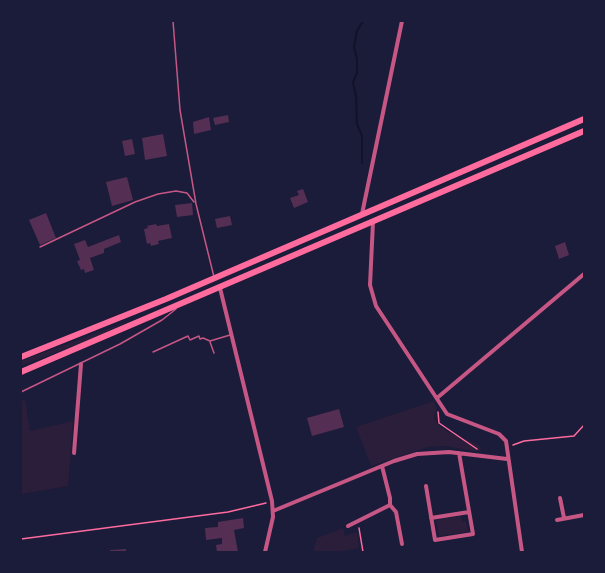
<!DOCTYPE html>
<html>
<head>
<meta charset="utf-8">
<style>
  body { margin:0 }
  #map { position:relative; width:605px; height:573px; overflow:hidden; background:#1b1b3a; font-family:"Source Sans 3",sans-serif }
  canvas { display:block }
  .frame { position:absolute; inset:0; border:22px solid #1b1b3a; pointer-events:none }
</style>
</head>
<body>
<div id="map">
<canvas width="605" height="573"></canvas>
<div class="frame"></div>
</div>
<script>
const g = document.querySelector('canvas').getContext('2d');
g.lineJoin = 'round';
function paint(path, color) {
  g.fillStyle = color;
  g.fill(path, 'evenodd');
}
function shape(rows) {
  const path = new Path2D();
  for (const r of rows) {
    path.moveTo(r[0], r[1]);
    for (let i = 2; i < r.length; i += 2) path.lineTo(r[i], r[i + 1]);
  }
  return path;
}
function strokePath(path, color, width, dash) {
  g.strokeStyle = color;
  g.lineWidth = width;
  g.lineCap = dash ? 'butt' : 'round';
  g.setLineDash(dash || []);
  g.stroke(path);
}
const green = shape([
  [134,319,91,339,21,366,21,361],
  [25,400,30,431,73,421,68,486,21,494,21,401],
  [434,401,437,409,434,417,439,426,448,432,477,444,481,447,480,451,473,451,445,446,428,447,371,466,356,427],
  [461,516,462,522,466,521,468,532,439,536,436,520],
  [343,528,345,536,357,532,359,548,336,552,313,552,317,538]
]);
const stream = shape([
  [362,163,362,136,357,124,356,96,353,82,357,73,357,59,354,47,357,31,363,21]
]);
const building = shape([
  [228,115,229,122,215,125,213,118],
  [209,117,211,130,194,134,193,122],
  [163,134,167,156,145,160,142,138],
  [132,139,135,154,125,156,122,141],
  [127,177,133,200,112,206,106,182],
  [303,189,308,202,294,208,290,198,299,195,297,191],
  [192,203,193,215,177,217,175,205],
  [46,213,56,238,40,245,29,220],
  [230,216,232,225,217,228,215,219],
  [156,224,157,226,169,224,172,238,158,241,159,244,151,246,150,243,147,244,144,229,148,228,147,226],
  [119,235,121,242,104,249,104,253,90,258,94,270,85,273,84,269,81,270,77,261,80,260,74,244,85,240,88,247],
  [565,242,569,255,559,259,555,246],
  [339,409,344,427,312,436,307,418],
  [243,518,244,528,234,530,238,552,217,552,216,545,222,544,222,538,206,540,205,528,218,527,218,522],
  [126,549,126,552,110,552,110,550]
]);
const path = shape([
  [438,412,439,423,477,449],
  [513,445,524,441,574,436,584,425],
  [359,528,363,552],
  [21,539,228,512,266,503]
]);
const service = shape([
  [173,21,180,110,196,204,214,277],
  [40,247,135,202,158,194,176,191,187,193,194,202],
  [210,342,214,353],
  [153,352,188,336,190,340,199,336,200,339,203,338,210,341,230,335],
  [21,392,120,344,162,320,176,309]
]);
const minor = shape([
  [362,214,402,21],
  [373,222,370,285,376,306,447,414,499,434,506,441,522,552],
  [220,288,272,501,273,517,265,552],
  [437,398,584,274],
  [74,453,81,364],
  [382,466,390,498,390,505,396,512,402,544],
  [426,486,435,540,473,534,459,453],
  [560,498,564,518],
  [273,511,394,461,417,454,449,452,507,459],
  [431,518,469,512],
  [557,520,584,515],
  [348,526,390,505]
]);
const primary = shape([
  [21,357,166,299,584,119],
  [21,372,584,131]
]);
paint(green, '#2a1e3b');
strokePath(stream, '#12122b', 2);
paint(building, '#542f53');
strokePath(path, '#ff6b9d', 1.5);
strokePath(service, '#c65784', 1.5);
strokePath(minor, '#c65784', 4);
strokePath(primary, '#ff6b9d', 6);
</script>
</body>
</html>
